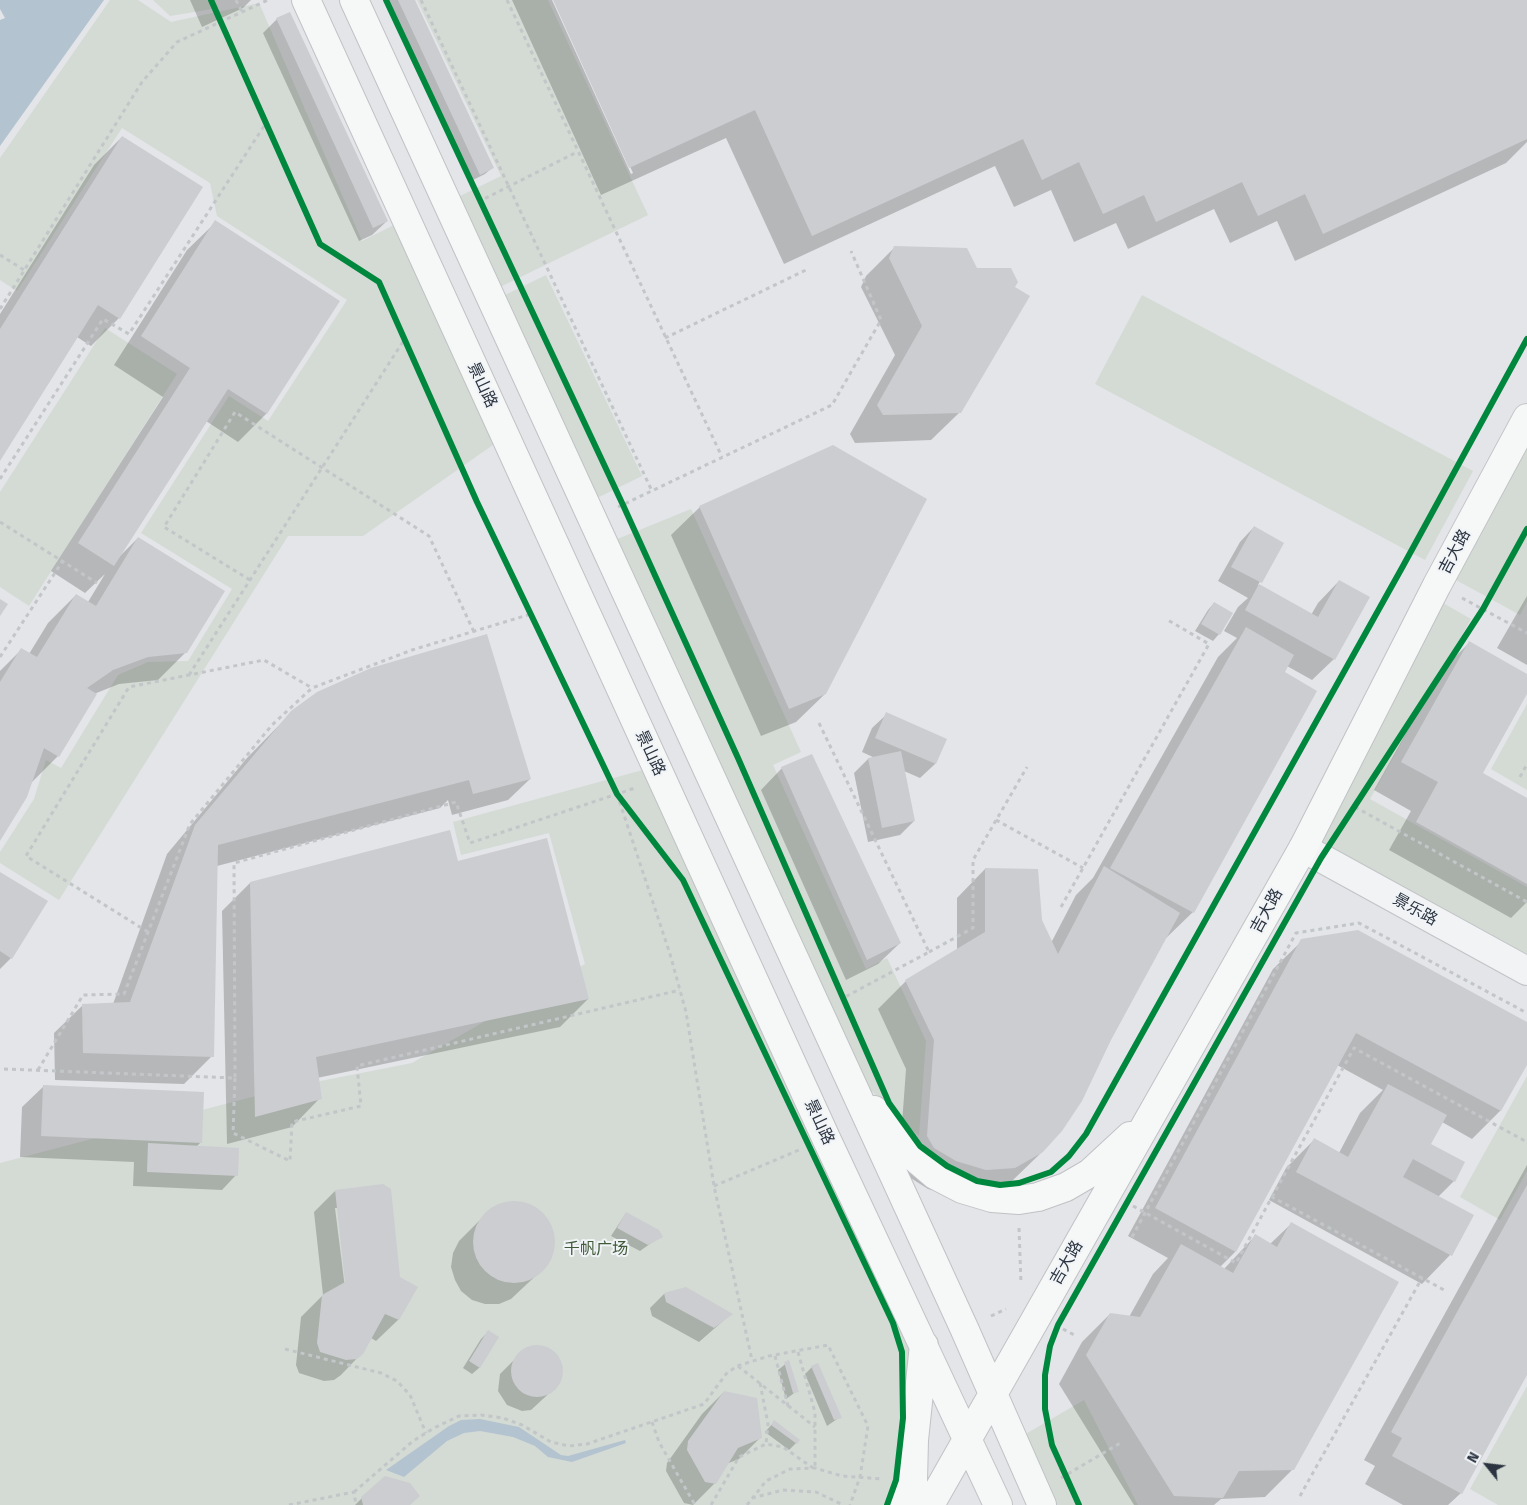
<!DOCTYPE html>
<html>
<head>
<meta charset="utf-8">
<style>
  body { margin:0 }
  #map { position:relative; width:1527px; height:1505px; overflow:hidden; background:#e3e5e8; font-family:"Fira Sans",sans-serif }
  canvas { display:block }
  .north { position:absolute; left:1462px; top:1440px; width:50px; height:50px; -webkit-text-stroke:4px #f1f4f7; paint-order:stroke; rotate:299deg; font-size:14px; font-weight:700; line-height:20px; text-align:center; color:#2b3440 }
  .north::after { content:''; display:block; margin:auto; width:18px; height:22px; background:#2b3440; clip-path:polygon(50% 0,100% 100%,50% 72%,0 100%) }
</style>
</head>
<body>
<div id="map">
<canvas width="1527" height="1505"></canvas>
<div class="north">N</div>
</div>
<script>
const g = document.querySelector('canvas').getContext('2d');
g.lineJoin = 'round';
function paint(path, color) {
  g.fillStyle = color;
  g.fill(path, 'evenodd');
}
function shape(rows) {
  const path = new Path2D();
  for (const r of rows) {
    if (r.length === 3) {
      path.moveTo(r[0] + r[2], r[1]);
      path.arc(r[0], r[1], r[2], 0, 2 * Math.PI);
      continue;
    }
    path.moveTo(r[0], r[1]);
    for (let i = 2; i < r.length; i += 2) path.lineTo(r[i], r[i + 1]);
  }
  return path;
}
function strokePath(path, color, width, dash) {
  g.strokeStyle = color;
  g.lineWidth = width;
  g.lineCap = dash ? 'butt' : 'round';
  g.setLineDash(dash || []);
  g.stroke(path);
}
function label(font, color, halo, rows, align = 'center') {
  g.font = font + ' "Fira Sans","Noto Sans SC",sans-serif';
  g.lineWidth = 4;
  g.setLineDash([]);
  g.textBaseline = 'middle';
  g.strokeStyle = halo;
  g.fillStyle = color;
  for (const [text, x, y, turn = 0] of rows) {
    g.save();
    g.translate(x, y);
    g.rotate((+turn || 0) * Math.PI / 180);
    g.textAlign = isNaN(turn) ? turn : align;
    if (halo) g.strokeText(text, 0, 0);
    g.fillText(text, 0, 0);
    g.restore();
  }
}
const green = shape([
  [110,0,138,0,171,22,259,3,362,241,402,221,500,440,363,536,288,536,59,900,0,863,0,852,34,799,46,760,61,768,118,675,148,662,188,661,232,589,141,533,229,396,268,421,347,300,217,216,210,183,122,128,17,291,0,280,0,158],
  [153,0,215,0,218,8,170,16],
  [417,0,548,0,648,215,500,287,454,199,501,176],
  [546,275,642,476,597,498,501,297],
  [1142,295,1473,471,1425,560,1095,384],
  [105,328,177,374,29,606,0,587,0,492],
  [1527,447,1527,602,1520,615,1456,580],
  [691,509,801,752,773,765,866,969,887,958,926,1041,919,1136,859,1079,610,542],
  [1443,603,1471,619,1370,799,1527,887,1527,961,1315,842],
  [1527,704,1527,790,1491,769],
  [650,768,916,1335,903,1505,0,1505,0,1163,290,1087,412,1063,585,964,549,833,461,855,453,822],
  [1527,1076,1527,1171,1500,1220,1460,1197],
  [1527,1386,1527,1505,1498,1505,1470,1489],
  [1084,1400,1138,1505,1048,1505,1017,1439]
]);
const water = shape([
  [0,0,104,0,0,146,0,20,5,18,0,9],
  [480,1419,519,1427,561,1455,568,1456,625,1440,626,1443,572,1462,548,1457,535,1446,513,1437,480,1431,464,1433,447,1441,404,1477,386,1470,449,1426,461,1420]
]);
const shadow = shape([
  [190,0,251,0,243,8,202,27],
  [388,0,414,0,492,168,485,174,473,180],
  [512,0,552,0,631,174,633,173,554,0,1527,0,1527,142,1506,163,1295,261,1277,221,1230,243,1214,209,1128,249,1116,223,1074,242,1051,190,1014,207,995,166,784,264,726,138,601,195],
  [277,19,387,221,372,235,359,241,263,33],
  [122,137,119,318,91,346,77,337,0,458,0,314,94,165],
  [216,222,338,301,266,414,238,442,206,421,119,557,138,538,186,652,158,680,119,684,94,694,58,756,30,784,0,839,0,671,22,649,29,654,48,623,76,595,88,602,105,574,85,593,51,571,163,397,114,365,187,250],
  [895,247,960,412,931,440,855,443,850,434,895,355,861,287,866,276],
  [700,507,825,694,796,722,761,736,671,535],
  [1254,527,1282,543,1258,585,1311,615,1318,603,1339,581,1334,659,1312,680,1287,666,1193,912,1164,940,1042,1152,1013,1180,986,1196,958,1197,928,1189,906,1175,899,1165,906,1069,878,1009,906,981,957,950,957,898,985,869,1041,921,1051,943,1076,895,1093,878,1218,657,1237,638,1224,631,1238,607,1248,598,1218,581,1240,542],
  [1527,596,1527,665,1497,648],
  [1214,603,1219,634,1213,641,1195,631,1208,610],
  [1469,643,1527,675,1527,692,1481,773,1527,799,1527,902,1511,918,1389,850,1411,811,1374,790,1441,671],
  [292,712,530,779,508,800,452,815,448,800,440,808,217,866,212,1056,184,1084,55,1080,54,1033,83,1005,113,1004,167,854,247,758],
  [887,714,945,739,935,764,920,778,904,771,914,821,900,835,868,842,854,773,868,759,875,758,862,752,872,728],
  [782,768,900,943,878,964,846,980,761,790],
  [457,863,588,999,560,1027,317,1078,320,1098,292,1127,227,1144,222,911,250,883],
  [0,873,11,958,0,969],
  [1302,941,1527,1023,1527,1062,1500,1111,1472,1139,1442,1122,1430,1144,1454,1181,1438,1197,1472,1215,1450,1255,1422,1284,1269,1200,1286,1168,1314,1140,1339,1153,1360,1113,1383,1090,1337,1065,1235,1252,1220,1267,1224,1269,1255,1236,1270,1244,1291,1224,1293,1469,1265,1497,1221,1499,1214,1505,1134,1505,1059,1384,1082,1342,1110,1314,1129,1317,1153,1274,1168,1258,1128,1236,1273,969],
  [44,1086,201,1142,196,1147,236,1175,222,1190,133,1186,134,1162,20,1157,22,1107],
  [1527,1165,1527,1372,1461,1493,1448,1505,1403,1505,1365,1484,1375,1466,1364,1460],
  [335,1191,398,1278,416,1287,398,1320,376,1341,371,1338,362,1353,341,1375,334,1380,324,1381,299,1373,296,1365,301,1317,323,1295,314,1212],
  [335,1208,338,1208,347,1288,345,1288],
  [514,1202,527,1204,538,1210,547,1220,552,1232,553,1244,551,1257,544,1268,511,1299,499,1304,485,1304,472,1300,461,1291,455,1280,451,1267,453,1253,459,1241,490,1210,502,1204],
  [626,1213,661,1236,640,1251,611,1236],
  [664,1294,731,1314,699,1342,652,1316,650,1308],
  [488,1332,497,1338,479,1368,472,1374,463,1368,481,1339],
  [534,1346,549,1349,560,1361,562,1376,559,1384,544,1398,531,1410,522,1411,507,1405,498,1391,500,1374,526,1348],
  [788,1362,797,1391,786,1399,778,1370],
  [812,1367,840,1417,827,1426,805,1374],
  [724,1392,761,1437,739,1459,726,1464,715,1483,693,1505,684,1503,666,1471,667,1463,702,1414],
  [774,1422,799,1440,789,1450,765,1432],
  [362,1498,409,1505,355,1505]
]);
const building = shape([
  [398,0,415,0,494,168,480,175],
  [553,0,1527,0,1527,139,1323,234,1305,194,1258,216,1242,182,1156,222,1144,195,1103,214,1079,162,1042,180,1023,139,812,236,755,110,629,168],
  [290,12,388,221,373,228,276,18],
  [122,136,203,187,120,319,98,305,0,461,0,329],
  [215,220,340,301,267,414,228,389,114,566,78,543,190,368,141,336],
  [894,246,967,248,977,268,1011,268,1018,282,1015,287,1030,296,961,413,883,415,877,405,922,326,889,258],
  [833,445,927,499,826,694,789,709,699,506],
  [1254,526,1284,543,1262,583,1231,567],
  [138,537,225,591,187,653,148,657,113,670,87,688,97,694,59,757,44,748,27,797,0,841,0,682,21,648,37,657,76,594,96,606],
  [1339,580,1370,597,1335,660,1245,610,1259,584,1318,617],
  [0,599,8,604,0,616],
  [1214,602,1233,613,1220,635,1201,624],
  [1246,627,1294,655,1285,672,1317,691,1194,913,1110,868],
  [487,634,531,779,473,794,469,780,218,845,214,1057,83,1053,82,1004,130,1002,195,825,291,711,317,692,371,668],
  [1469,641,1527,674,1527,694,1483,773,1527,798,1527,884,1416,822,1438,782,1401,762],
  [886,712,947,739,936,764,875,738],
  [901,751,915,821,882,828,868,758],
  [812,754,901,943,867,960,781,767],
  [450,830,458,861,547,838,589,999,316,1057,322,1099,255,1117,250,882],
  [1104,866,1180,913,1111,1040,1082,1101,1062,1131,1043,1152,1015,1168,986,1170,956,1161,934,1148,927,1136,934,1040,905,980,985,932,985,868,1038,869,1042,920,1058,954],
  [0,872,48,901,12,959,0,951],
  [1358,930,1527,1022,1527,1065,1501,1111,1356,1033,1236,1252,1155,1208,1301,939],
  [1388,1084,1447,1115,1431,1144,1465,1162,1455,1182,1413,1159,1403,1177,1474,1215,1452,1256,1296,1172,1314,1138,1348,1157],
  [43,1085,204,1092,202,1143,41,1136],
  [148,1143,239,1148,238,1176,147,1172],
  [383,1184,391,1189,400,1277,418,1287,399,1320,385,1314,363,1354,357,1359,346,1360,320,1352,317,1343,322,1295,345,1282,335,1190],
  [1527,1185,1527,1375,1462,1494,1392,1456,1402,1438,1391,1432],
  [514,1242,41],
  [626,1212,659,1230,663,1237,648,1245,617,1228],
  [1291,1222,1399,1282,1294,1470,1239,1471,1223,1498,1174,1496,1086,1355,1110,1313,1140,1317,1181,1244,1233,1273,1255,1234,1277,1247],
  [686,1287,733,1314,714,1328,666,1302,664,1293],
  [488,1330,499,1337,480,1368,469,1361],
  [537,1371,26],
  [789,1360,799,1392,793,1393,784,1362],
  [818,1363,842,1418,834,1420,811,1366],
  [724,1391,757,1398,762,1438,738,1448,716,1484,705,1482,687,1450,688,1441],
  [774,1420,800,1440,797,1444,771,1425],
  [385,1476,410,1483,420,1496,410,1505,363,1505,361,1497]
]);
const path = shape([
  [236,0,242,12],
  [421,0,652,491],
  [507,0,722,457],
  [478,202,577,152],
  [0,255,24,270],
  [0,309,142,82,177,42,268,0],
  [665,338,806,270],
  [0,479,103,319,129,334,266,123],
  [618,507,832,405,881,320,851,251],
  [0,522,97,583],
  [250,580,164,527,235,412,429,536,474,632],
  [1462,598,1527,633],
  [0,657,62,562],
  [189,675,404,340],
  [819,723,929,952,845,997],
  [1520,777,1527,764],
  [617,794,670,954,686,1012,714,1186,752,1360],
  [1355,807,1527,902],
  [996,820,1083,868],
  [1061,907,1209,644,1166,619],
  [148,932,26,856,129,687,264,660,312,688],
  [929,952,973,928,973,860,1027,767],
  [4,1069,235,1078,234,863,456,802,470,843,635,788],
  [38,1070,83,995,124,994,190,824,272,725,312,688,412,650,531,614],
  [235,1078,233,1133,290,1161,292,1122,361,1106,357,1066,680,990],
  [714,1186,799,1150],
  [1272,1197,1354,1048,1527,1142],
  [1133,1206,1236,1263,1272,1197,1446,1291],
  [1019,1228,1021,1284],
  [1132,1237,1296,933,1359,923,1527,1013],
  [991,1316,1006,1309],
  [1063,1329,1076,1336],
  [285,1349,381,1373,397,1381,410,1395,426,1433],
  [798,1352,815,1412,815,1468],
  [775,1356,788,1406],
  [738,1366,815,1427],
  [760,1383,768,1424,766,1444],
  [652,1422,659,1442,695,1505],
  [1061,1478,1122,1442],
  [354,1492,413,1441,434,1428,459,1416,481,1415,503,1418,522,1425,551,1442,569,1446,587,1444,704,1404,726,1374,737,1366,769,1356,828,1345,868,1426,860,1477,850,1505],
  [1300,1496,1422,1278],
  [752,1498,783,1490,816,1492,843,1505],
  [289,1505,354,1492,356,1505],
  [711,1505,739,1457,766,1444,783,1447,813,1468],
  [747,1505,766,1481,790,1469,815,1468,842,1476,883,1479]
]);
const minor = shape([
  [1303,848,1527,971]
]);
const major = shape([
  [306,0,826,1138,998,1505],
  [354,0,964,1328,1042,1505],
  [874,1110,915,1158,935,1175,962,1189,992,1198,1019,1200,1038,1197,1066,1187,1090,1173,1130,1136],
  [904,1505,913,1482,914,1440,924,1345],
  [930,1505,1303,848,1437,585,1527,418]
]);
const cycleway = shape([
  [211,0,320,244,379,282,477,502,617,794,683,880,893,1323,902,1352,903,1418,896,1480,887,1505],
  [386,0,623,505,738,758,889,1103,920,1146,947,1166,977,1181,1000,1185,1019,1183,1051,1172,1069,1156,1086,1134,1403,566,1527,339],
  [1079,1505,1052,1445,1045,1409,1045,1375,1050,1346,1058,1325,1321,858,1483,609,1527,529]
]);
const streetNames = [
  ["景山路",482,385,65],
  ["吉大路",1455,552,-62],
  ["景山路",650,753,65],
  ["景乐路",1415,910,29],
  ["吉大路",1267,911,-61],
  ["景山路",819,1122,65],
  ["吉大路",1067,1263,-60]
];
const parkNames = [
  ["千帆广场",596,1250]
];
paint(green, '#d4dbd4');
paint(water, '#b4c3d0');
paint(shadow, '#0003');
paint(building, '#cccdd0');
strokePath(minor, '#c1c3c6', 30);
strokePath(major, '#c0c2c5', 30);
strokePath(path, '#c3c6c8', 3, [4, 4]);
strokePath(minor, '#f2f3f5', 28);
strokePath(major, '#f6f7f7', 28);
strokePath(cycleway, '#00873e', 6);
label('16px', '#2b3440', '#f1f4f7', streetNames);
label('16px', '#415a3a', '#f1f4f7', parkNames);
</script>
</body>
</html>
